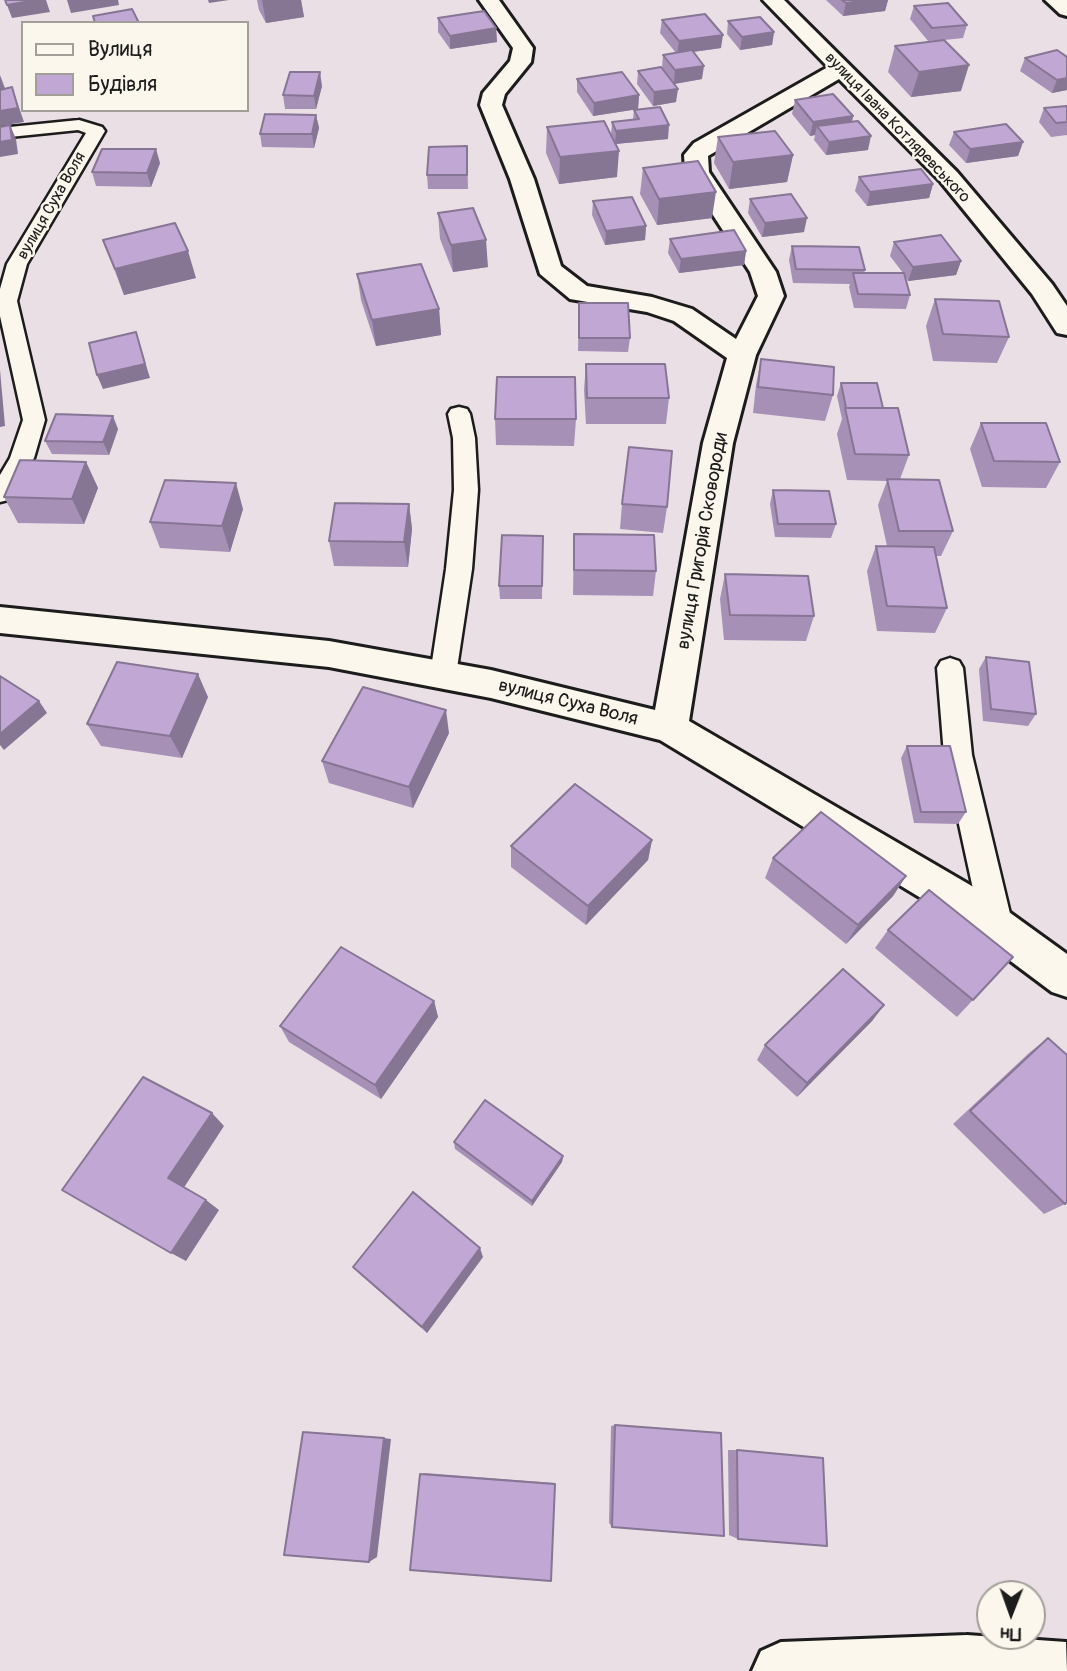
<!DOCTYPE html>
<html>
<head>
<meta charset="utf-8">
<style>
  body { margin:0 }
  #map { position:relative; width:1067px; height:1671px; overflow:hidden; background:#eadfe5; font-family:Pangolin,sans-serif }
  canvas { display:block }
  .legend { position:absolute; left:21px; top:21px; width:228px; height:91px; box-sizing:border-box; background:#fbf7ec; border:2px solid #a29f99; margin:0; padding:9px 12px; list-style:none; font-size:21px; color:#1c1c1c }
  .legend li { display:flex; align-items:center; gap:14px; height:35px }
  .legend b { width:35px; border:2px solid #a29f99 }
  .north { position:absolute; left:976px; top:1580px; width:70px; height:70px; box-sizing:border-box; background:#fbf7ec; border:2px solid #a29f99; border-radius:50%; rotate:181deg; font-size:19px; font-weight:700; line-height:28px; text-align:center; color:#1c1c1c }
  .north::after { content:''; display:block; margin:auto; width:24px; height:32px; background:#1c1c1c; clip-path:polygon(50% 0,100% 100%,50% 72%,0 100%) }
</style>
</head>
<body>
<div id="map">
<canvas width="1067" height="1671"></canvas>
<ul class="legend">
<li><b style="height:9px;background:#fbf7ec"></b>Вулиця</li>
<li><b style="height:19px;background:#c1a7d4"></b>Будівля</li>
</ul>
<div class="north">Пн</div>
</div>
<script>
const g = document.querySelector('canvas').getContext('2d');
g.lineJoin = 'round';
function shape(rows) {
  const path = new Path2D();
  for (const r of rows) {
    path.moveTo(r[0], r[1]);
    for (let i = 2; i < r.length; i += 2) path.lineTo(r[i], r[i + 1]);
  }
  return path;
}
function strokePath(path, color, width, dash) {
  g.strokeStyle = color;
  g.lineWidth = width;
  g.lineCap = dash ? 'butt' : 'round';
  g.setLineDash(dash || []);
  g.stroke(path);
}
function paint(path, color) {
  g.fillStyle = color;
  g.fill(path, 'evenodd');
}
function label(font, color, halo, rows, align = 'center') {
  g.font = font + ' Pangolin,sans-serif';
  g.lineWidth = 5;
  g.setLineDash([]);
  g.textBaseline = 'middle';
  g.strokeStyle = halo;
  g.fillStyle = color;
  for (const [text, x, y, turn = 0] of rows) {
    g.save();
    g.translate(x, y);
    g.rotate((+turn || 0) * Math.PI / 180);
    g.textAlign = isNaN(turn) ? turn : align;
    if (halo) g.strokeText(text, 0, 0);
    g.fillText(text, 0, 0);
    g.restore();
  }
}
const service = shape([
  [79,120,102,127,105,131,27,264,17,301,45,420,34,458,8,500,0,502,0,475,10,458,23,420,0,316,0,289,7,264,86,133,78,130,0,138,0,128,79,120],
  [459,407,467,409,470,414,475,438,478,490,472,569,456,675,453,682,443,685,433,682,430,675,446,569,454,490,453,438,448,414,451,409,459,407],
  [950,658,959,661,963,668,972,755,1013,926,1008,936,997,940,986,936,981,926,944,755,937,668,941,661,950,658]
]);
const minor = shape([
  [479,0,499,0,533,48,531,62,505,94,502,105,534,179,561,266,587,286,652,297,692,309,736,339,758,296,750,272,685,172,684,155,694,143,828,67,763,0,784,0,957,172,1052,284,1067,306,1067,335,1057,333,1032,294,941,182,839,79,708,156,709,172,776,272,784,296,756,355,733,443,689,721,977,889,1067,954,1067,997,1052,992,949,915,660,740,491,698,329,667,0,633,0,607,329,641,491,670,655,710,703,443,727,358,674,321,647,312,570,299,540,274,510,179,480,105,483,93,510,61,513,48,479,0],
  [1045,0,1067,0,1067,16,1060,14,1045,0],
  [967,1635,1066,1642,1067,1671,752,1671,761,1651,781,1642,967,1635]
]);
const wall = shape([
  [257,0,301,0,304,17,266,23,259,10],
  [826,0,888,0,885,11,843,16],
  [914,6,967,25,963,38,944,40,961,91,911,97,888,72,895,46,942,40,928,41,910,19],
  [438,18,496,28,497,42,450,49,438,32],
  [662,20,721,48,693,52,702,79,674,84,676,102,653,106,637,84,638,71,662,68,663,55,676,53,660,33],
  [728,21,774,32,772,45,740,50,727,34],
  [1067,57,1067,90,1052,93,1020,71,1025,58],
  [577,79,639,95,638,109,593,116,577,92],
  [322,86,316,109,285,109,283,95],
  [795,100,853,116,852,122,868,150,826,155,814,140,815,135,810,136,792,114],
  [1067,106,1067,135,1051,137,1039,122,1044,108],
  [634,110,668,139,615,144,617,177,559,184,546,153,547,127,611,135,612,122,633,119],
  [316,115,319,128,314,148,262,147,260,134],
  [954,132,1023,142,1018,156,966,163,949,145],
  [718,137,793,155,787,182,729,189,714,163],
  [467,146,468,189,428,189,427,175],
  [160,163,151,187,96,186,92,172],
  [643,168,712,218,657,225,640,194],
  [859,177,933,184,929,198,867,206,855,191],
  [750,199,804,232,762,237,748,213],
  [593,201,646,226,645,240,605,245,592,215],
  [438,213,488,267,453,272,440,239],
  [670,239,746,251,744,265,679,273,668,253],
  [103,240,196,278,124,295],
  [894,242,961,261,956,275,908,281,905,276,910,295,906,309,854,308,849,287,850,284,793,283,789,260,792,246,865,270,864,273,903,273,890,256],
  [357,274,439,309,441,335,376,346,361,300],
  [935,299,1009,337,997,363,933,361,926,326],
  [579,303,630,338,628,352,578,351],
  [761,359,833,395,825,421,753,413,756,385],
  [586,364,669,398,666,424,586,424,584,390],
  [841,383,883,408,909,455,900,479,953,531,941,556,936,556,947,608,935,633,877,631,867,571,876,546,887,546,878,505,887,481,847,480,837,434,842,419,837,396],
  [495,419,576,419,574,446,496,445],
  [981,423,1060,462,1046,488,982,487,970,449],
  [118,429,109,455,52,454,45,441],
  [86,462,98,488,84,524,18,523,4,497],
  [773,490,836,524,831,538,775,537,770,504],
  [409,504,412,529,408,567,334,566,329,541],
  [622,504,667,507,663,533,620,529],
  [243,509,230,552,160,548,150,522],
  [574,534,656,571,653,596,573,595],
  [543,536,542,599,500,599,499,586],
  [725,574,814,616,806,641,724,640,720,599],
  [986,657,1036,714,1028,726,983,721,979,669],
  [208,697,182,758,101,746,87,724],
  [449,733,413,808,329,783,322,761],
  [907,746,966,812,958,824,914,823,901,758],
  [652,840,648,860,586,925,511,867,511,846],
  [773,858,906,876,893,896,846,944,765,878],
  [888,930,1013,957,957,1017,875,948],
  [434,1001,438,1017,381,1099,289,1042,280,1026],
  [884,1005,872,1021,797,1097,757,1060,765,1045],
  [1048,1038,1065,1204,1044,1214,953,1124,1029,1053],
  [454,1142,563,1156,562,1162,532,1206,455,1149],
  [483,1257,427,1333,361,1275,353,1267],
  [615,1425,612,1527,609,1523,611,1426],
  [728,1450,737,1450,738,1539,729,1535],
  [425,1473,554,1483,555,1484,420,1474]
]);
const shadedWall = shape([
  [36,0,46,0,50,12,12,18,7,5],
  [67,0,118,0,119,5,71,13],
  [208,0,229,0,209,3],
  [262,0,301,0,304,17,266,23],
  [869,0,888,0,885,11,843,16,846,3],
  [496,28,497,42,450,49,450,36],
  [774,32,772,45,740,50,742,37],
  [723,35,721,48,677,54,679,41],
  [969,65,961,91,911,97,919,72],
  [704,66,702,79,674,84,675,70],
  [320,72,322,86,316,109,314,96],
  [0,75,6,91,0,92],
  [1067,78,1067,90,1052,93,1057,80],
  [12,87,24,122,0,126,0,111],
  [678,89,676,102,653,106,654,92],
  [639,95,638,109,593,116,594,103],
  [316,115,319,128,314,148,312,134],
  [853,116,850,130,817,126,815,135,810,136,813,122],
  [10,125,16,139,18,154,0,157,0,142],
  [669,125,668,139,615,144,616,131],
  [871,136,868,150,826,155,829,142],
  [1023,142,1018,156,966,163,970,149],
  [156,149,160,163,151,187,147,173],
  [619,151,617,177,559,184,560,157],
  [793,155,787,182,729,189,733,162],
  [933,184,929,198,867,206,870,192],
  [716,192,712,218,657,225,659,199],
  [807,218,804,232,762,237,765,223],
  [646,226,645,240,605,245,606,231],
  [486,240,488,267,453,272,451,245],
  [188,251,196,278,124,295,115,269],
  [746,251,744,265,679,273,681,259],
  [961,261,956,275,908,281,913,267],
  [439,309,441,335,376,346,372,320],
  [136,332,150,378,103,389,97,375],
  [0,370,5,426,0,427],
  [113,416,118,429,109,455,103,442],
  [86,462,98,488,84,524,72,499],
  [236,483,243,509,230,552,222,526],
  [409,504,412,529,408,567,404,542],
  [198,674,208,697,182,758,170,736],
  [39,701,47,713,4,750,0,745,0,734],
  [446,710,449,733,413,808,409,787],
  [652,840,648,860,586,925,588,906],
  [906,876,893,896,846,944,858,925],
  [434,1001,438,1017,381,1099,375,1085],
  [884,1005,872,1021,797,1097,807,1083],
  [212,1113,224,1126,183,1189,168,1178],
  [563,1156,562,1162,532,1206,532,1201],
  [206,1200,219,1210,186,1261,171,1253],
  [480,1248,483,1257,427,1333,422,1327],
  [384,1438,391,1439,377,1557,369,1562]
]);
const building = shape([
  [5,0,36,0,7,5,5,0],
  [842,0,869,0,846,3,842,0],
  [948,3,967,25,932,28,914,6,948,3],
  [132,9,139,23,95,23,93,16,132,9],
  [484,11,496,28,450,36,438,18,484,11],
  [705,14,723,35,679,41,662,20,705,14],
  [760,17,774,32,742,37,728,21,760,17],
  [944,40,969,65,919,72,895,46,944,40],
  [692,50,704,66,675,70,663,55,692,50],
  [1057,50,1067,57,1067,78,1057,80,1025,58,1057,50],
  [661,67,678,89,654,92,638,71,661,67],
  [290,72,320,72,314,96,283,95,290,72],
  [622,72,639,95,594,103,577,79,622,72],
  [12,87,18,108,0,111,0,90,12,87],
  [833,94,853,116,813,122,795,100,833,94],
  [1067,106,1067,122,1056,123,1044,108,1067,106],
  [660,107,669,125,616,131,612,122,639,119,634,110,660,107],
  [265,114,316,115,312,134,260,134,265,114],
  [604,121,619,151,560,157,547,127,604,121],
  [858,121,871,136,829,142,817,126,858,121],
  [1006,124,1023,142,970,149,954,132,1006,124],
  [10,125,12,140,0,142,0,127,10,125],
  [775,131,793,155,733,162,718,137,775,131],
  [467,146,467,175,427,175,429,147,467,146],
  [102,149,156,149,147,173,92,172,102,149],
  [698,161,716,192,659,199,643,168,698,161],
  [921,169,933,184,870,192,859,177,921,169],
  [791,194,807,218,765,223,750,199,791,194],
  [632,197,646,226,606,231,593,201,632,197],
  [473,208,486,240,451,245,438,213,473,208],
  [175,223,188,251,115,269,103,240,175,223],
  [734,230,746,251,681,259,670,239,734,230],
  [941,235,961,261,913,267,894,242,941,235],
  [792,246,859,247,865,270,796,269,792,246],
  [421,264,439,309,372,320,357,274,421,264],
  [853,273,904,273,910,295,858,294,853,273],
  [935,299,999,301,1009,337,943,334,935,299],
  [579,303,628,303,630,338,579,338,579,303],
  [136,332,145,364,97,375,89,343,136,332],
  [761,359,834,367,833,395,758,387,761,359],
  [586,364,665,364,669,398,587,398,586,364],
  [497,377,575,377,576,419,495,419,497,377],
  [841,383,877,383,883,408,846,408,841,383],
  [845,408,898,408,909,455,855,454,845,408],
  [56,414,113,416,103,442,45,441,56,414],
  [981,423,1046,423,1060,462,994,461,981,423],
  [629,447,672,451,667,507,622,504,629,447],
  [20,460,86,462,72,499,4,497,20,460],
  [887,479,939,480,953,531,899,531,887,479],
  [165,480,236,483,222,526,150,522,165,480],
  [773,490,829,491,836,524,778,524,773,490],
  [335,503,409,504,404,542,329,541,335,503],
  [574,534,654,535,656,571,574,570,574,534],
  [502,535,543,536,542,586,499,586,502,535],
  [876,546,934,547,947,608,887,606,876,546],
  [725,574,808,576,814,616,730,615,725,574],
  [986,657,1029,662,1036,714,991,709,986,657],
  [117,662,198,674,170,736,87,724,117,662],
  [0,676,39,701,0,734,0,676],
  [363,687,446,710,409,787,322,761,363,687],
  [907,746,950,746,966,812,921,812,907,746],
  [575,784,652,840,588,906,511,846,575,784],
  [821,812,906,876,858,925,773,858,821,812],
  [929,890,1013,957,973,1000,888,930,929,890],
  [341,947,434,1001,375,1085,280,1026,341,947],
  [843,969,884,1005,807,1083,765,1045,843,969],
  [1048,1038,1067,1055,1067,1202,1065,1204,970,1111,1048,1038],
  [143,1077,212,1113,168,1178,206,1200,171,1253,62,1190,143,1077],
  [485,1100,563,1156,532,1201,454,1142,485,1100],
  [413,1192,480,1248,422,1327,353,1267,413,1192],
  [615,1425,721,1433,724,1536,612,1527,615,1425],
  [303,1432,384,1438,369,1562,284,1555,303,1432],
  [737,1450,823,1458,827,1546,738,1539,737,1450],
  [420,1474,555,1484,551,1581,410,1570,420,1474]
]);
const farStreetnames = [
  ["вулиця Івана Котляревського",897,128,46],
  ["вулиця Суха Воля",52,206,-60]
];
const streetNames = [
  ["вулиця Григорія Сковороди",703,541,-80],
  ["вулиця Суха Воля",568,703,14]
];
strokePath(service, '#1c1c1c', 5);
strokePath(minor, '#1c1c1c', 6);
paint(service, '#fbf7ec');
paint(minor, '#fbf7ec');
paint(wall, '#a690b6');
paint(shadedWall, '#877594');
paint(building, '#c1a7d4');
strokePath(building, '#877594', 2);
label('16px', '#1c1c1c', '#fbf7ec', farStreetnames);
label('19px', '#1c1c1c', '#fbf7ec', streetNames);
</script>
</body>
</html>
